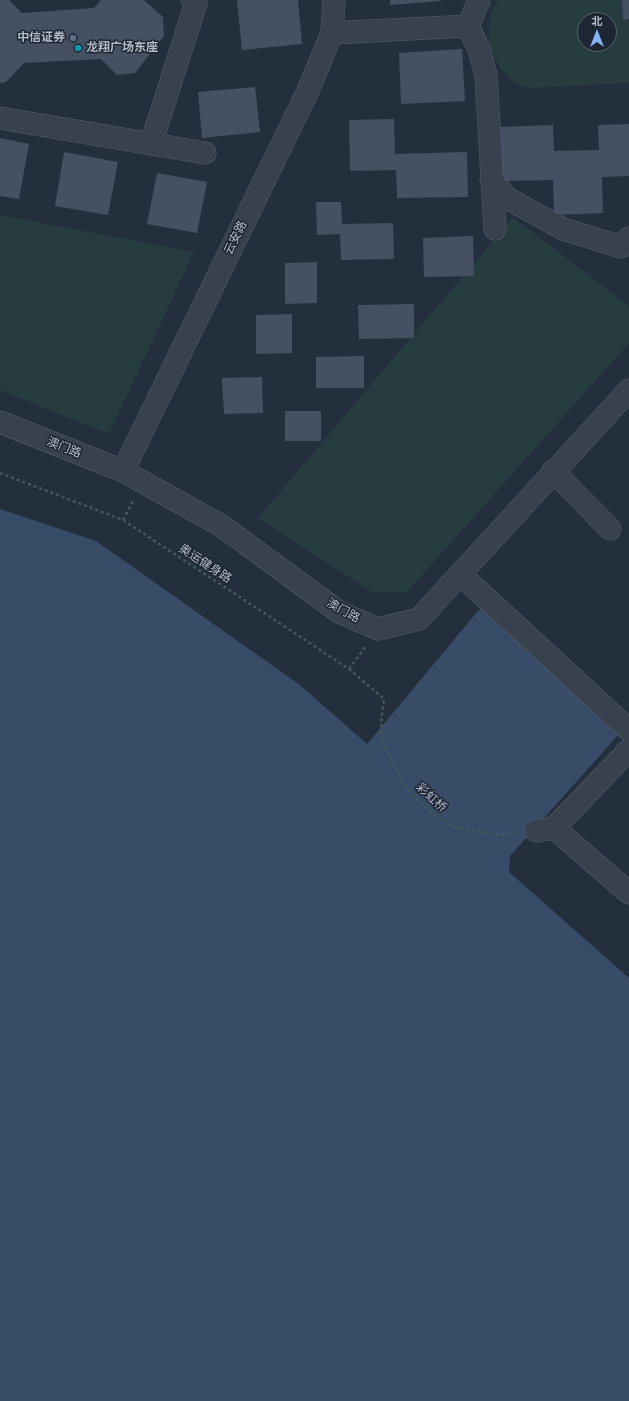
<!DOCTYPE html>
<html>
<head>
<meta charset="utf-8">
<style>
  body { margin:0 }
  #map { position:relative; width:629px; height:1401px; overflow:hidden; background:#242f3e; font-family:"Archivo Narrow","Noto Sans SC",sans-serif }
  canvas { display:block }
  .north { position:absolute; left:577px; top:12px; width:40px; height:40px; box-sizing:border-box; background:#1d2633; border:1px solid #59626f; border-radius:50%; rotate:0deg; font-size:11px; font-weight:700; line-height:16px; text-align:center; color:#b4bcc9 }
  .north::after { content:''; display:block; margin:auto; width:14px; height:18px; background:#8ab4f8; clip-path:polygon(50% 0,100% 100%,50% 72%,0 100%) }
</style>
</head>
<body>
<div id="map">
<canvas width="629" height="1401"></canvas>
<div class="north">北</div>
</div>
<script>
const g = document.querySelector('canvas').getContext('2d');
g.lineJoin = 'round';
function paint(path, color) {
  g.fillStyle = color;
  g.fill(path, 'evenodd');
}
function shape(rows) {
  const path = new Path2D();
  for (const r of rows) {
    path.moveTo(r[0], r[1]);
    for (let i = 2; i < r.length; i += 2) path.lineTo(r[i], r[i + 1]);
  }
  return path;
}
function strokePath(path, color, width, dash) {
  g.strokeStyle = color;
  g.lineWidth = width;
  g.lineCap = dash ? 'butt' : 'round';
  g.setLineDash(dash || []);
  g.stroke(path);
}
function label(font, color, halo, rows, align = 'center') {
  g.font = font + ' "Archivo Narrow","Noto Sans SC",sans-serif';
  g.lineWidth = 3;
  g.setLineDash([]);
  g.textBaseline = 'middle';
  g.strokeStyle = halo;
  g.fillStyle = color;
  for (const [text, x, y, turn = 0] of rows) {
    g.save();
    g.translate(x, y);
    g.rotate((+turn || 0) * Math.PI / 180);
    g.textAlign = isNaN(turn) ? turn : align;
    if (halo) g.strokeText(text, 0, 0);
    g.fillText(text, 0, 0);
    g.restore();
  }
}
const green = shape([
  [498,0,622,0,623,20,629,19,629,83,530,88,516,84,500,68,491,50,488,32,491,13],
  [585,20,609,20,609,44,585,44],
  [0,215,194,252,109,434,0,390],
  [513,217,629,306,629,343,407,592,372,592,258,518]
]);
const water = shape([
  [0,509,96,541,300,685,367,744,482,606,620,733,510,856,509,872,629,978,629,1401,0,1401]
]);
const building = shape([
  [0,0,9,0,22,13,94,8,101,0,144,0,163,17,164,36,135,73,117,75,101,59,24,63,6,82,0,83],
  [237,0,298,0,302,44,242,50],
  [390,0,441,0,441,1,390,5],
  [622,0,629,0,629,19,623,20],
  [462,49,465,101,401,104,399,53],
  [255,87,260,132,202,138,198,92],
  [394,119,395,154,467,152,468,197,397,198,396,170,350,171,349,120],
  [629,124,629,176,602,177,603,213,554,215,553,180,502,181,500,127,553,125,554,151,599,150,598,125],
  [0,138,29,144,19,199,0,196],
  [64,152,118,162,108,215,55,206],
  [157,173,207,182,197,233,147,224],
  [316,202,341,202,342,224,393,223,394,259,341,260,340,234,317,235],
  [473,236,474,276,424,277,423,238],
  [317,262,317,303,285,304,285,263],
  [414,304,414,338,359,339,358,305],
  [292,314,292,353,256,354,256,315],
  [364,356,364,388,316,388,316,357],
  [262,377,263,413,224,414,222,378],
  [285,411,321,411,321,441,285,441]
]);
const path = shape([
  [0,473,123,520,349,669,384,699,381,722,382,742,403,783,416,799,435,816,454,827,497,835,516,833],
  [123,520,133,501],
  [349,669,365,647]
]);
const minor = shape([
  [468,26,479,49,486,75,495,229],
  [332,33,468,26,479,0],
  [0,118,205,153],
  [151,144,196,3,192,0],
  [491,180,507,198,563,229,621,247,629,238],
  [0,422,123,471,222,526,339,612,378,629,419,619,629,390],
  [123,471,307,93,332,33,334,0],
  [553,471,610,529],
  [460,574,629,730],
  [554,828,629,750],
  [536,831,554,828,629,893]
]);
const markers = [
  [73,38,4,"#5c6f8a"],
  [78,48,4,"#0f9aa8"]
];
const poiNames = [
  ["中信证券",65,38],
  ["龙翔广场东座",86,48,"left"]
];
const streetNames = [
  ["云安路",236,238,-64],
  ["澳门路",64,448,22],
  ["奥运健身路",205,564,33],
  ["澳门路",343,611,29],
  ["彩虹桥",431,798,42]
];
paint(green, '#263c3f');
paint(water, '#394c67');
paint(building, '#455162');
strokePath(minor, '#565f6c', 23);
strokePath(path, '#44595c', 2.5, [3, 3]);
strokePath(minor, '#38414e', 22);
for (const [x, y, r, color] of markers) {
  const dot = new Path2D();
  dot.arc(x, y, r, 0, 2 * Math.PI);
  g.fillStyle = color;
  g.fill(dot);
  strokePath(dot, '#1d2633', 1.5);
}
label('bold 12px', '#b4bcc9', '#1d2633', poiNames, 'right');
label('12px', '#b4bcc9', '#1d2633', streetNames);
</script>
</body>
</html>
